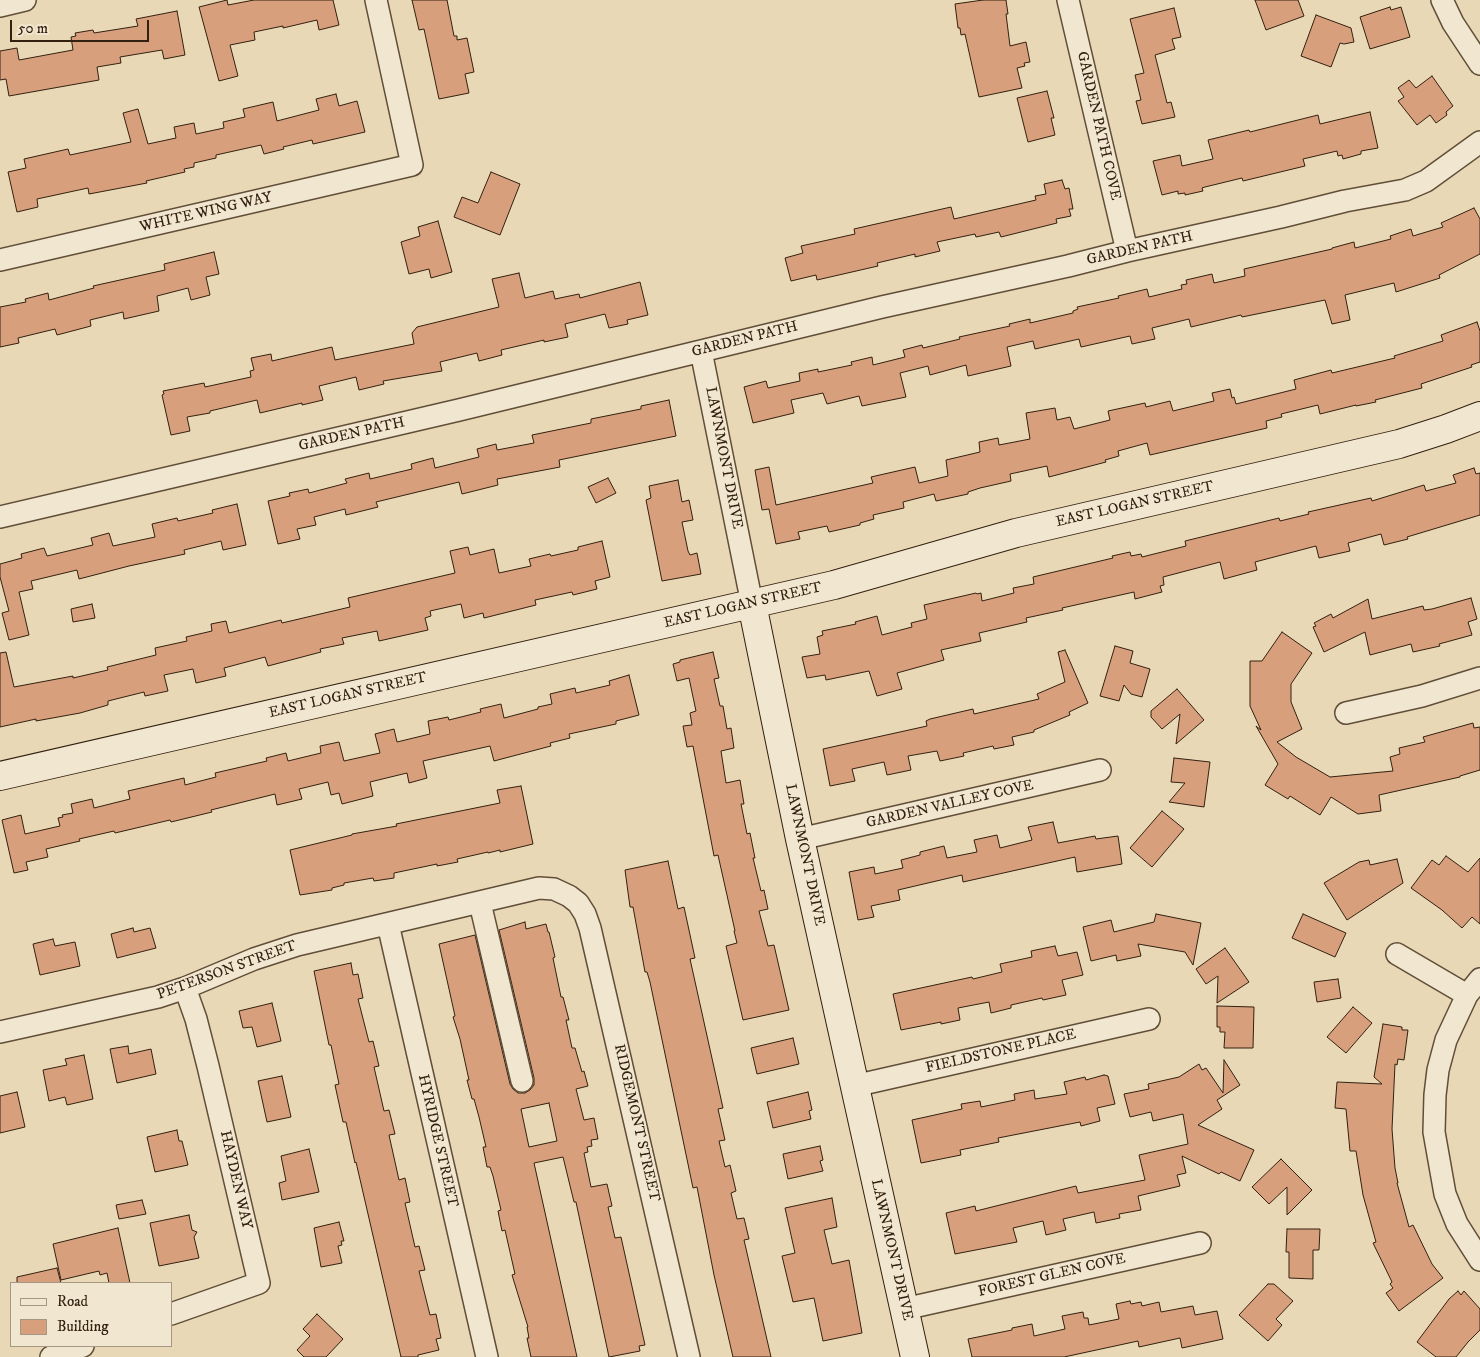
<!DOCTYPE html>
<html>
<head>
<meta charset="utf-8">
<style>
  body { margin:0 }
  #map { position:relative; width:1480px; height:1357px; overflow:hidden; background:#e9d8b5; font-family:"IM FELL DW Pica",serif }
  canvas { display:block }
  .legend { position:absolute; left:10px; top:1282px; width:162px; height:65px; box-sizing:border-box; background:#f1e6cf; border:1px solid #a59783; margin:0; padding:6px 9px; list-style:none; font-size:15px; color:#322010 }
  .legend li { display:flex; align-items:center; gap:10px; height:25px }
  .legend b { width:25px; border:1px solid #a59783 }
  .scale { position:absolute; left:10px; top:20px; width:139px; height:22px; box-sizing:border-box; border:2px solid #322010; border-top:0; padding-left:6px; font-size:15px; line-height:18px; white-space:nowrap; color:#322010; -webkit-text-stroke:4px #f1e6cf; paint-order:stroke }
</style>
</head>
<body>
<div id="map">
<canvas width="1480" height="1357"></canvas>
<ul class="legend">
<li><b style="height:6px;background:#f1e6cf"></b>Road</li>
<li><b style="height:14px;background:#d89f7d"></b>Building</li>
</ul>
<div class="scale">50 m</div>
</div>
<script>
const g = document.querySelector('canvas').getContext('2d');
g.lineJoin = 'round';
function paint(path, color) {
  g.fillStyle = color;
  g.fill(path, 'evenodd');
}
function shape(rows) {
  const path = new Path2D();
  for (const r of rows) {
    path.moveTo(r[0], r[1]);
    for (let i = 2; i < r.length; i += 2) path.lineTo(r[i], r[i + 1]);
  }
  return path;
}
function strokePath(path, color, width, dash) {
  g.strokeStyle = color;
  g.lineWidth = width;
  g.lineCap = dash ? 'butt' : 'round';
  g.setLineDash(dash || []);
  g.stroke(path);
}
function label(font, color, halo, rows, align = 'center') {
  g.font = font + ' "IM FELL DW Pica",serif';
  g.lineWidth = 4;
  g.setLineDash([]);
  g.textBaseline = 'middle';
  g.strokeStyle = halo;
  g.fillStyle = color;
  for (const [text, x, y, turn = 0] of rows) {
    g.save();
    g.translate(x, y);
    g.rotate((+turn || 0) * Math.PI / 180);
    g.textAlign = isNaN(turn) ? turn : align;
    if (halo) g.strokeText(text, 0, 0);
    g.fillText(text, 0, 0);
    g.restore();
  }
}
const building = shape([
  [227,0,228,5,254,0,333,0,339,25,319,30,317,20,283,28,283,26,254,32,255,40,230,45,238,76,219,81,199,7,227,0],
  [412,0,447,0,454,36,457,36,457,40,467,38,474,72,465,74,469,93,439,99,424,29,419,30,412,0],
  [983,0,1006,0,1008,14,1006,14,1010,46,1026,42,1030,62,1024,63,1025,66,1017,68,1022,88,979,97,965,34,961,35,960,28,958,28,955,4,983,0],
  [1255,0,1298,0,1304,16,1266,30,1255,0],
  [1390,7,1391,10,1401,7,1410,37,1370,49,1360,17,1390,7],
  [1174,8,1181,37,1172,39,1175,49,1155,55,1167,103,1171,102,1175,117,1142,124,1136,101,1141,100,1135,75,1144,73,1130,19,1174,8],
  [177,11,185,55,164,59,162,50,120,57,121,63,97,67,99,80,9,96,6,79,0,80,0,51,17,48,19,60,73,50,71,37,76,36,75,33,93,30,94,33,138,26,136,19,177,11],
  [1316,15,1351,28,1354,42,1344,44,1340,43,1331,67,1301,56,1316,15],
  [1432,76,1453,106,1446,112,1447,115,1436,123,1430,115,1417,125,1398,101,1404,97,1398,88,1409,80,1416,88,1432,76],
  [1047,91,1054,118,1051,118,1055,135,1028,142,1017,98,1047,91],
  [336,94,339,106,357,101,365,132,313,144,312,140,283,147,284,149,264,154,261,145,216,155,216,158,194,163,194,167,184,169,185,172,146,181,147,183,89,194,88,188,37,199,38,207,17,212,8,172,26,168,24,159,68,149,70,155,131,142,123,113,138,109,148,144,176,138,174,127,194,123,196,134,224,128,223,122,245,117,243,109,273,102,277,121,319,110,316,99,336,94],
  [1370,112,1378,148,1361,151,1361,154,1343,159,1342,155,1338,156,1337,151,1303,159,1305,166,1243,181,1242,178,1205,187,1202,188,1203,191,1185,195,1185,193,1178,194,1178,191,1162,195,1153,161,1180,155,1182,166,1213,159,1208,140,1249,130,1250,132,1318,115,1320,124,1370,112],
  [491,172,520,184,500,235,454,217,462,197,478,203,491,172],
  [1062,180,1065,189,1069,188,1073,209,1069,209,1071,216,1056,219,1057,223,1001,237,999,232,976,237,975,234,937,242,940,251,915,257,915,254,877,263,878,266,817,280,816,275,791,281,785,258,803,253,801,246,855,234,854,229,951,207,954,219,1036,200,1035,196,1046,194,1044,184,1062,180],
  [1474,208,1480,219,1480,254,1439,275,1440,278,1396,292,1394,283,1345,295,1350,320,1332,324,1325,300,1242,317,1241,315,1191,327,1189,319,1152,328,1155,339,1132,344,1130,336,1081,347,1079,339,1035,349,1033,341,1007,347,1011,366,968,376,966,365,930,375,928,366,900,373,906,397,862,406,859,396,827,404,823,393,791,400,794,413,753,423,744,387,766,381,768,388,800,381,799,373,818,369,818,372,852,365,851,362,872,357,873,365,905,357,903,350,922,345,923,348,960,339,959,337,1010,326,1009,324,1030,319,1030,323,1073,313,1073,311,1078,309,1077,307,1119,298,1118,296,1147,289,1149,297,1182,289,1181,285,1187,284,1186,280,1212,274,1214,283,1245,276,1244,269,1332,249,1332,248,1354,242,1355,248,1391,239,1390,236,1411,229,1413,236,1443,227,1441,223,1474,208],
  [438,221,452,272,431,278,429,269,409,274,401,242,420,236,418,227,438,221],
  [214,252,219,274,206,277,210,295,191,300,188,288,157,296,159,311,124,319,123,312,90,320,91,326,57,335,55,329,18,338,19,343,0,347,0,307,26,302,25,299,48,293,49,300,94,288,93,286,165,270,164,264,214,252],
  [519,273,525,298,553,291,555,299,579,294,580,298,640,282,648,315,627,320,628,324,609,328,605,314,565,324,568,337,544,342,544,340,501,350,502,355,479,361,477,353,440,362,442,371,383,381,384,384,359,390,356,377,319,386,323,400,302,405,302,403,260,413,257,400,210,411,210,413,187,417,190,431,171,435,162,395,164,394,163,391,204,383,205,387,251,377,250,371,254,370,251,358,271,354,272,361,332,347,335,360,414,344,412,333,417,327,499,307,492,279,519,273],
  [1477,322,1480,331,1480,362,1471,365,1472,367,1421,384,1422,388,1375,400,1376,402,1356,406,1356,405,1320,414,1318,405,1281,414,1282,417,1266,421,1267,428,1150,455,1147,443,1118,451,1119,456,1105,460,1106,462,1049,477,1047,466,1010,474,1011,481,980,488,968,492,968,494,936,501,934,494,903,502,904,508,873,515,874,519,860,523,860,525,829,532,827,526,798,532,800,539,776,544,769,509,762,510,755,470,769,467,776,505,873,483,871,477,915,467,919,483,948,476,946,460,980,452,979,442,998,438,999,445,1030,439,1026,413,1055,408,1057,420,1070,417,1074,429,1110,420,1108,411,1145,403,1146,407,1170,401,1173,411,1214,401,1212,393,1230,389,1232,398,1234,397,1236,404,1296,389,1294,380,1331,370,1332,373,1395,358,1394,356,1443,341,1441,335,1477,322],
  [669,400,676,436,559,460,560,467,497,479,498,485,462,494,459,482,376,502,378,507,346,515,345,509,314,517,316,525,297,529,300,539,278,544,268,501,290,496,289,493,308,489,309,493,347,483,345,479,369,473,370,479,412,469,411,464,433,458,435,468,479,457,477,449,496,444,497,450,534,443,532,435,591,423,591,419,641,409,641,406,669,400],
  [1474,468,1476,474,1480,473,1480,515,1407,537,1408,539,1384,545,1381,534,1348,543,1350,551,1319,558,1316,546,1255,562,1257,570,1224,579,1220,562,1163,577,1164,585,1160,586,1162,592,1135,599,1134,592,1062,608,1063,610,1026,618,1027,622,979,633,981,641,941,650,944,660,897,673,902,689,877,696,869,671,826,680,825,675,807,678,802,657,820,654,817,637,823,635,822,631,856,624,855,622,877,616,882,635,912,627,911,623,927,619,924,605,976,593,977,594,981,593,982,601,1014,593,1013,588,1034,584,1033,577,1113,558,1112,556,1130,552,1131,556,1141,554,1142,557,1186,546,1185,541,1279,518,1280,521,1309,514,1308,512,1371,498,1372,501,1424,485,1426,491,1456,483,1453,475,1474,468],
  [608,478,616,493,596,503,588,487,608,478],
  [678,480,682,502,689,500,693,520,682,522,688,551,690,555,697,553,701,574,662,581,646,500,651,498,649,486,678,480],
  [237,504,246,545,223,550,221,541,184,550,185,554,129,566,79,579,77,570,31,581,33,589,19,592,29,635,9,640,2,613,9,611,0,577,0,564,22,558,21,554,44,548,47,556,93,545,91,538,109,533,113,546,155,537,152,524,177,518,178,521,213,513,212,510,237,504],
  [602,541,610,577,595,581,597,589,573,595,572,592,535,600,536,605,484,618,483,613,464,618,461,604,430,611,431,616,425,618,428,630,379,641,377,631,342,638,344,644,320,649,321,652,268,666,265,657,224,668,226,676,196,683,193,669,164,675,168,691,145,696,144,692,108,701,108,705,80,713,36,721,36,719,0,727,0,653,6,652,14,687,73,676,73,678,108,670,107,667,156,655,155,648,187,641,186,637,212,631,211,624,226,621,229,633,281,620,282,623,350,607,348,598,455,573,450,551,468,547,470,555,494,549,499,573,531,566,529,559,550,554,551,556,578,550,578,547,602,541],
  [1471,598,1477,619,1468,622,1472,635,1439,644,1440,646,1413,652,1411,644,1370,655,1365,632,1324,652,1313,627,1316,626,1314,623,1331,614,1333,618,1368,599,1372,619,1423,606,1424,610,1432,609,1471,598],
  [92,604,95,618,73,622,71,609,92,604],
  [1282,632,1312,653,1291,684,1291,702,1302,729,1277,742,1296,757,1330,777,1393,771,1390,757,1400,754,1399,748,1425,742,1423,737,1473,723,1474,728,1480,727,1480,770,1460,776,1460,777,1379,795,1381,811,1358,814,1331,797,1320,815,1290,796,1288,799,1265,785,1278,764,1256,726,1261,730,1250,706,1250,661,1262,661,1282,632],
  [1115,646,1133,651,1130,663,1150,669,1142,697,1131,694,1124,685,1119,701,1100,696,1115,646],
  [1065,650,1088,703,1069,712,1070,715,1034,730,1034,732,1012,737,1014,745,994,749,993,746,963,753,964,756,940,761,937,751,908,756,911,770,887,775,884,762,852,769,855,781,830,786,823,749,927,726,926,721,930,719,973,709,974,714,1039,699,1037,694,1065,682,1058,652,1065,650],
  [713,652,719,678,714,679,720,706,723,706,727,729,731,728,734,748,721,751,726,783,740,780,744,804,741,804,747,834,750,833,755,858,753,858,761,891,764,890,768,909,759,911,768,946,774,945,789,1010,743,1020,726,946,737,943,734,931,735,931,718,855,714,856,693,746,687,747,683,726,692,725,690,713,696,711,689,678,677,681,673,664,680,662,680,660,713,652],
  [629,675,639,715,616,721,616,724,569,734,570,738,550,743,551,746,494,761,490,746,423,761,427,778,409,783,407,773,370,782,373,796,342,804,339,793,331,795,328,782,299,789,302,799,277,805,275,794,211,810,212,812,171,822,170,820,115,833,114,831,79,839,80,841,46,849,48,857,26,862,28,870,14,873,2,820,21,815,25,834,60,826,58,818,63,817,62,815,73,813,71,804,92,799,94,808,130,799,128,791,184,778,185,785,216,777,215,773,267,761,266,758,286,753,288,761,321,753,320,746,339,742,344,761,380,753,375,734,394,729,397,742,430,734,428,721,448,717,449,720,481,712,480,709,501,704,504,718,538,709,538,707,552,704,550,694,575,688,576,693,610,685,609,681,629,675],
  [1177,689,1204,720,1176,744,1180,714,1162,729,1151,717,1151,711,1177,689],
  [1174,758,1210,762,1204,807,1169,802,1185,783,1171,782,1174,758],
  [521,786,533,844,500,852,500,850,488,853,488,852,457,859,458,862,437,866,437,864,394,873,394,878,374,881,373,878,344,883,344,885,332,888,332,890,300,895,290,850,352,835,352,834,397,826,396,824,500,803,497,790,521,786],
  [1162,811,1184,829,1152,867,1130,848,1162,811],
  [1053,822,1058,843,1095,836,1096,839,1118,836,1122,864,1077,872,1075,857,963,882,962,875,898,890,900,900,871,906,874,917,858,920,849,872,874,867,875,874,903,868,901,860,920,855,920,852,944,846,947,858,977,852,974,840,997,835,1000,848,1032,840,1028,827,1053,822],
  [1446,856,1468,872,1480,858,1480,924,1472,917,1462,928,1442,910,1411,888,1432,860,1439,865,1446,856],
  [1397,859,1403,883,1347,920,1324,883,1359,862,1369,860,1370,865,1397,859],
  [668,861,678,909,684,907,695,958,690,959,723,1108,718,1109,725,1140,719,1141,725,1167,730,1165,736,1191,731,1193,737,1219,744,1218,749,1239,744,1240,771,1357,733,1357,714,1275,697,1187,693,1188,650,982,647,972,645,972,633,907,630,907,625,870,668,861],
  [1156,914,1201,923,1193,965,1185,952,1138,944,1141,956,1117,961,1116,955,1091,961,1083,927,1111,920,1114,932,1154,922,1156,914],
  [1303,914,1346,933,1335,957,1292,938,1303,914],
  [525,922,526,929,546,924,548,932,549,932,555,957,553,958,561,997,563,997,569,1020,566,1020,572,1048,575,1048,582,1072,584,1071,588,1086,576,1089,584,1120,594,1118,598,1139,591,1140,592,1146,587,1147,588,1152,584,1153,591,1187,607,1184,612,1206,608,1207,615,1238,621,1237,645,1345,639,1346,640,1351,609,1357,576,1202,574,1202,563,1157,534,1163,577,1357,531,1357,527,1338,529,1338,527,1327,528,1327,512,1275,515,1274,505,1230,502,1231,498,1211,501,1210,493,1176,490,1167,487,1167,483,1147,486,1147,479,1117,474,1099,472,1099,467,1080,469,1080,460,1039,453,1017,455,1016,439,944,475,935,510,1084,513,1089,518,1093,525,1093,530,1090,534,1085,534,1078,499,930,525,922],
  [549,1103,557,1141,529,1147,521,1109,549,1103],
  [133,928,134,932,150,928,156,948,117,958,111,934,133,928],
  [53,939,55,946,75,942,80,966,40,975,33,944,53,939],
  [1055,946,1058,956,1077,952,1083,975,1062,980,1066,995,1043,1000,1042,998,1011,1005,1011,1008,991,1013,989,1002,958,1008,960,1020,941,1024,941,1022,901,1030,893,994,972,977,973,979,1002,972,1000,964,1032,957,1031,951,1055,946],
  [1225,948,1249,982,1217,1003,1218,976,1206,984,1196,969,1225,948],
  [351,963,353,975,358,974,363,998,358,999,369,1042,373,1041,379,1066,374,1067,384,1111,389,1110,395,1134,389,1135,399,1180,405,1178,410,1202,405,1203,415,1247,419,1246,425,1270,419,1271,430,1315,436,1314,441,1338,436,1339,439,1350,418,1355,418,1357,401,1357,356,1162,355,1163,346,1122,343,1122,335,1085,339,1084,331,1045,329,1045,314,971,351,963],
  [1338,979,1341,998,1317,1002,1314,982,1338,979],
  [272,1003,281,1041,257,1047,252,1027,243,1028,239,1011,272,1003],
  [1217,1006,1254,1007,1253,1048,1224,1048,1225,1032,1220,1032,1220,1027,1217,1027,1217,1006],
  [1353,1007,1372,1023,1346,1053,1327,1037,1353,1007],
  [1383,1024,1402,1027,1402,1030,1408,1030,1404,1060,1398,1059,1397,1065,1395,1064,1392,1129,1395,1168,1398,1183,1397,1183,1409,1227,1413,1225,1432,1264,1443,1278,1399,1311,1386,1293,1393,1288,1390,1284,1392,1282,1373,1243,1376,1242,1363,1195,1356,1151,1350,1151,1346,1109,1335,1108,1337,1082,1382,1084,1374,1077,1383,1024],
  [793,1038,799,1064,757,1074,751,1048,793,1038],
  [128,1046,129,1054,151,1049,156,1074,117,1083,110,1049,128,1046],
  [84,1055,93,1099,67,1105,65,1097,49,1101,43,1070,67,1065,65,1059,84,1055],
  [1224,1060,1240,1085,1217,1100,1222,1109,1198,1125,1254,1150,1240,1181,1221,1172,1219,1174,1182,1156,1186,1173,1177,1175,1180,1186,1138,1196,1141,1210,1119,1214,1120,1218,1096,1223,1094,1212,1063,1219,1066,1230,1046,1235,1043,1221,1013,1228,1017,1242,955,1254,946,1213,975,1206,976,1211,1076,1186,1078,1193,1145,1180,1139,1155,1188,1144,1183,1114,1153,1121,1151,1112,1130,1117,1124,1094,1149,1089,1148,1084,1179,1077,1199,1064,1202,1070,1206,1068,1223,1093,1224,1060],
  [1104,1075,1108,1076,1115,1104,1097,1108,1100,1121,1081,1126,1080,1122,998,1138,999,1142,960,1150,961,1155,921,1163,912,1120,962,1109,961,1104,980,1101,981,1107,1015,1100,1014,1094,1034,1090,1035,1099,1067,1094,1064,1082,1085,1077,1086,1080,1104,1075],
  [282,1076,291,1117,267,1122,258,1081,282,1076],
  [17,1092,25,1127,0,1133,0,1096,17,1092],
  [808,1092,812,1110,809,1111,811,1119,773,1128,767,1102,808,1092],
  [177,1130,179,1141,182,1141,188,1165,155,1172,147,1137,177,1130],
  [820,1146,823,1160,820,1161,823,1171,788,1179,783,1154,820,1146],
  [309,1149,319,1192,282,1200,279,1183,286,1181,281,1156,309,1149],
  [1281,1159,1312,1190,1287,1215,1287,1187,1269,1204,1252,1187,1281,1159],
  [832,1198,837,1227,824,1230,832,1264,849,1260,862,1333,823,1341,814,1298,793,1302,782,1256,795,1253,785,1208,832,1198],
  [142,1200,146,1214,119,1219,116,1205,142,1200],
  [189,1215,192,1230,197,1232,194,1237,199,1258,159,1266,150,1223,189,1215],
  [339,1222,344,1241,341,1241,342,1245,338,1246,342,1263,321,1267,314,1228,339,1222],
  [118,1228,130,1283,109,1283,107,1273,100,1275,99,1271,61,1280,53,1244,118,1228],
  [1287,1229,1320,1229,1319,1250,1313,1250,1313,1279,1289,1278,1289,1252,1286,1252,1287,1229],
  [57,1268,61,1283,17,1283,17,1277,57,1268],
  [1268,1284,1274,1284,1293,1301,1276,1319,1282,1325,1268,1341,1239,1315,1268,1284],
  [1458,1291,1461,1295,1464,1291,1480,1309,1480,1330,1468,1342,1456,1357,1436,1357,1417,1342,1449,1299,1458,1291],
  [1130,1301,1131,1304,1141,1302,1142,1306,1159,1302,1161,1312,1193,1306,1195,1315,1217,1311,1223,1339,1182,1348,1180,1338,1139,1347,1138,1341,1064,1357,972,1357,968,1339,1012,1330,1012,1328,1032,1324,1034,1336,1065,1329,1062,1316,1083,1312,1084,1318,1088,1318,1089,1325,1119,1319,1116,1304,1130,1301],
  [317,1314,343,1339,326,1357,304,1357,297,1350,310,1336,303,1329,317,1314]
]);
const street = shape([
  [1068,0,1127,251],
  [1442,0,1453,23,1480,64],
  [0,6,25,0],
  [0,260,412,165,376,0],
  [701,351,752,604],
  [0,517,459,410,882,307,1068,266,1127,251,1281,217,1345,201,1405,190,1426,181,1480,142],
  [1346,713,1422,696,1480,678],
  [800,839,1100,770],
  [480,903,522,1081],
  [388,924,487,1357],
  [1397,954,1467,995],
  [1480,979,1467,995,1446,1040,1438,1070,1435,1095,1434,1132,1445,1194,1457,1224,1480,1260],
  [0,1032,158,997,185,988,254,959,297,945,539,888,554,889,569,896,578,903,585,914,590,928,689,1357],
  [854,1086,1149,1019],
  [904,1309,1200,1243],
  [171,1314,259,1283,208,1066,196,1019,185,988],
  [51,1357,83,1346]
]);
const secondary = shape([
  [752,604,800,839,915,1357],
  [0,776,834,585,1016,533,1399,444,1446,429,1480,416]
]);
const streetNames = [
  ["GARDEN PATH COVE",1098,126,77],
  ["WHITE WING WAY",206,213,-13],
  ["GARDEN PATH",1140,249,-13],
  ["GARDEN PATH",745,340,-14],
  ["GARDEN PATH",352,435,-13],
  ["LAWNMONT DRIVE",723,458,79],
  ["EAST LOGAN STREET",1135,505,-13],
  ["EAST LOGAN STREET",743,606,-13],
  ["EAST LOGAN STREET",348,696,-13],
  ["GARDEN VALLEY COVE",950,805,-13],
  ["LAWNMONT DRIVE",804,855,78],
  ["PETERSON STREET",227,971,-20],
  ["FIELDSTONE PLACE",1001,1052,-13],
  ["RIDGEMONT STREET",636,1123,77],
  ["HYRIDGE STREET",437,1141,77],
  ["HAYDEN WAY",235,1180,77],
  ["LAWNMONT DRIVE",891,1250,77],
  ["FOREST GLEN COVE",1052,1276,-13]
];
paint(building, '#d89f7d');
strokePath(building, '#322010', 1);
strokePath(street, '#604e39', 24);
strokePath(secondary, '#322010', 30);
strokePath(street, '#f1e6cf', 21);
strokePath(secondary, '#f1e6cf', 28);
label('15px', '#322010', '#f1e6cf', streetNames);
</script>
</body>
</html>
